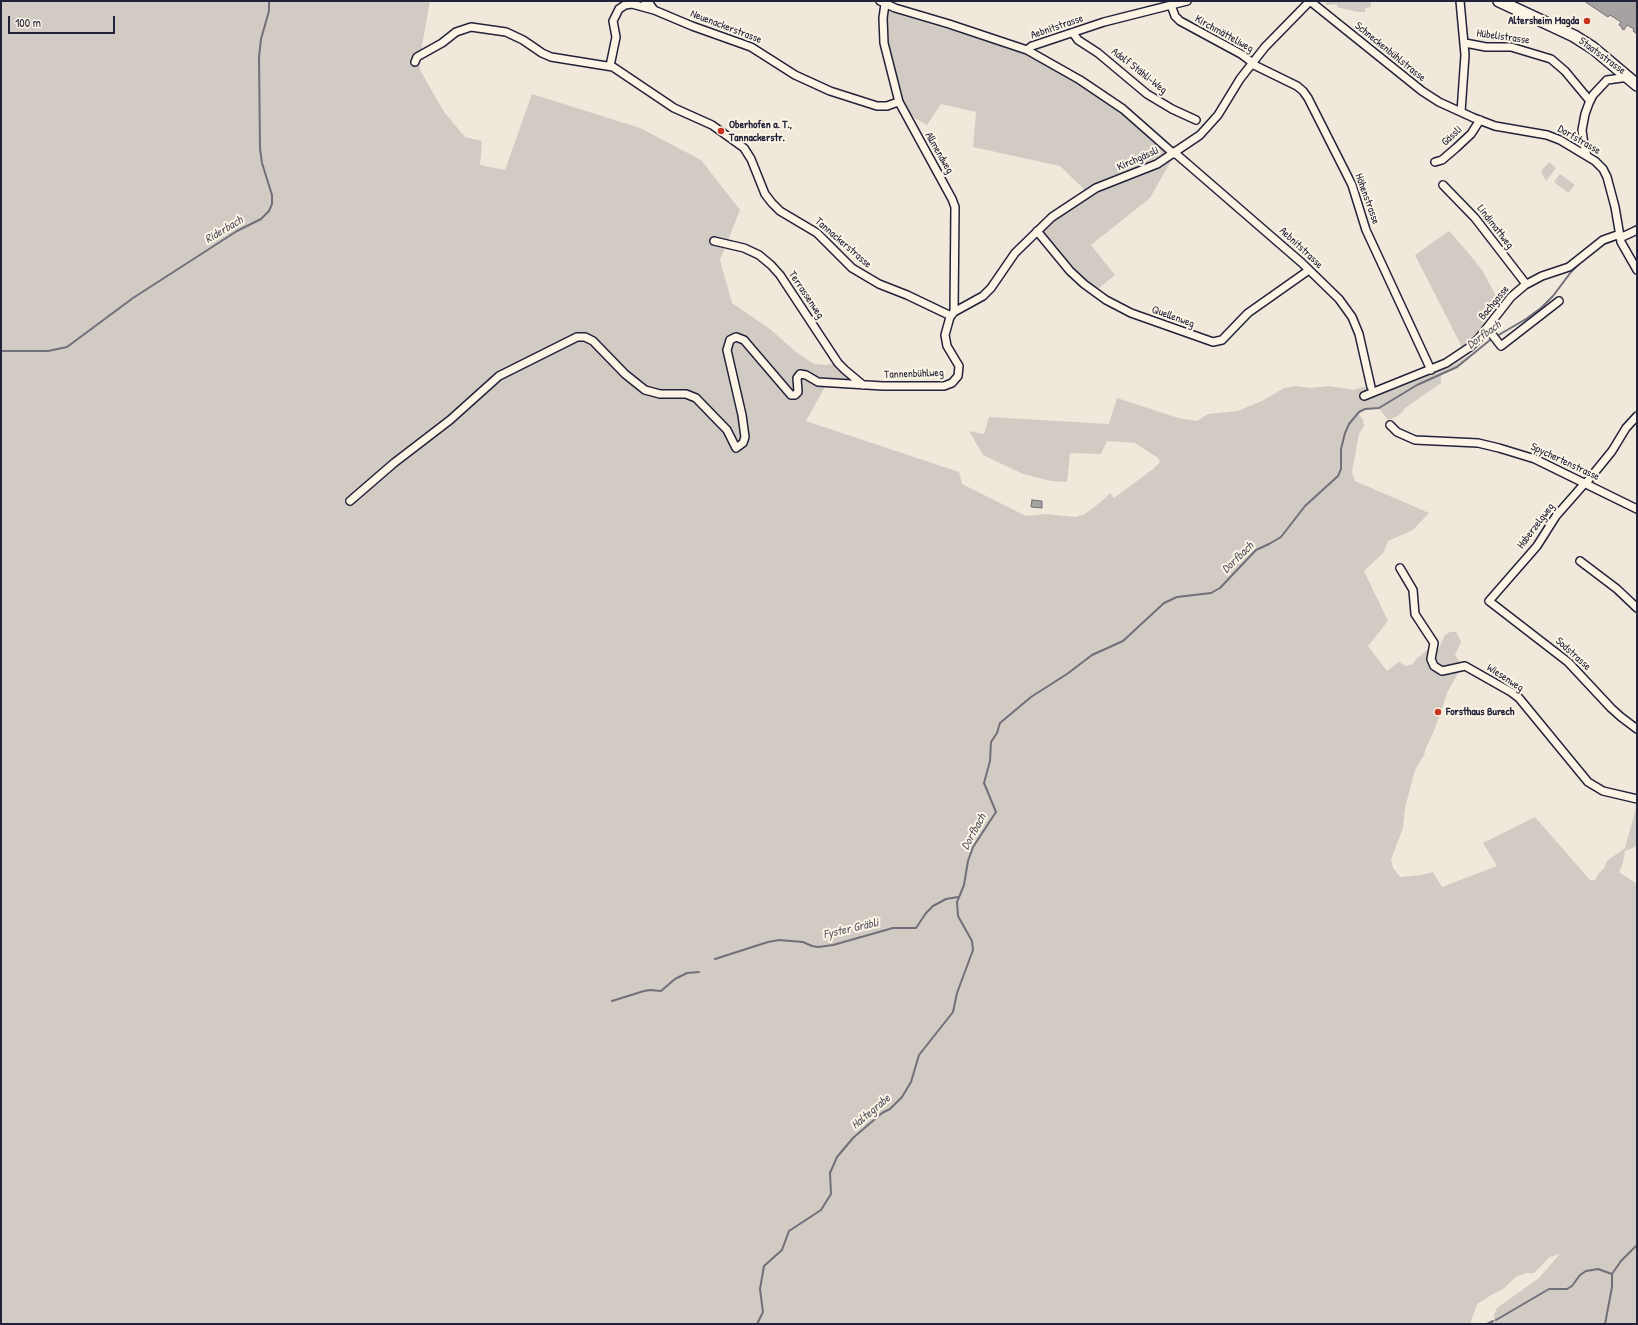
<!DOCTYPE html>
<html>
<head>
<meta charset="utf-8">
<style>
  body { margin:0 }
  #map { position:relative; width:1638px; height:1325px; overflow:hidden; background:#efe8db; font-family:"Patrick Hand",sans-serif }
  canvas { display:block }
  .frame { position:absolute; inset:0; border:2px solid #22223b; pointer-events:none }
  .scale { position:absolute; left:8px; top:16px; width:107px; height:18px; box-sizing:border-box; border:2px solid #22223b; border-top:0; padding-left:5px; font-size:12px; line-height:14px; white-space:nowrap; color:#22223b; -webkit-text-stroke:3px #fcf5e5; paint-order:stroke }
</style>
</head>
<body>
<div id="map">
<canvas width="1638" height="1325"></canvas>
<div class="frame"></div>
<div class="scale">100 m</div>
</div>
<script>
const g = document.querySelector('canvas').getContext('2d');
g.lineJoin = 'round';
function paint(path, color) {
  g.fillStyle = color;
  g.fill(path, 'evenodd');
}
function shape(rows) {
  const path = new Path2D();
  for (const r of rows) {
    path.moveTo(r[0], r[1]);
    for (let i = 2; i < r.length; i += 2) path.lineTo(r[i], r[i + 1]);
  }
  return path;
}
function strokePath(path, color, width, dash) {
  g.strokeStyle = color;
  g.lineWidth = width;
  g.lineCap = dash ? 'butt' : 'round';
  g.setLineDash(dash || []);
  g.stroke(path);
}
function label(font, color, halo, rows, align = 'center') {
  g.font = font + ' "Patrick Hand",sans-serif';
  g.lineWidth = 4;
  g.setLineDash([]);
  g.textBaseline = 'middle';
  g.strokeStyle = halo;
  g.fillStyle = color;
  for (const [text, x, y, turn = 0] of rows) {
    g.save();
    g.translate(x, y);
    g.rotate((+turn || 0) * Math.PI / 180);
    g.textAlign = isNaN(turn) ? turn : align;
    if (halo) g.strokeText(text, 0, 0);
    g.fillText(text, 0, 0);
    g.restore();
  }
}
const green = shape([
  [1,1,430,1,419,62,420,70,444,112,465,137,482,141,480,165,505,170,532,94,640,128,701,160,740,210,720,260,732,303,770,329,797,353,814,364,826,365,838,363,861,383,827,383,806,421,959,472,962,484,1026,516,1045,514,1076,517,1085,514,1102,501,1110,493,1114,498,1153,469,1160,462,1158,458,1135,443,1107,441,1101,454,1070,453,1067,482,1051,481,1023,474,983,455,969,431,984,434,989,417,1109,424,1117,398,1178,418,1197,421,1208,414,1238,411,1264,400,1284,388,1297,386,1310,388,1329,386,1354,390,1362,387,1369,388,1386,387,1455,364,1478,350,1457,367,1441,374,1441,383,1405,408,1402,412,1398,416,1388,420,1379,408,1365,409,1358,413,1363,420,1364,426,1359,434,1352,472,1355,481,1429,513,1413,530,1388,541,1384,552,1364,571,1388,621,1368,646,1387,671,1399,662,1406,666,1413,664,1416,659,1431,647,1439,648,1445,635,1450,632,1456,632,1461,642,1455,655,1460,662,1461,668,1448,691,1434,731,1426,748,1424,755,1415,770,1405,808,1403,828,1391,859,1393,868,1400,877,1421,875,1433,872,1442,887,1497,866,1483,843,1535,817,1590,880,1595,880,1598,874,1604,868,1607,861,1625,848,1636,808,1637,811,1637,846,1625,851,1623,863,1619,872,1637,884,1637,1324,1487,1324,1494,1320,1494,1315,1497,1308,1539,1278,1560,1254,1550,1257,1534,1273,1526,1273,1517,1276,1502,1290,1493,1294,1477,1304,1470,1324,1,1324],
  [1326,1,1371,1,1371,7,1365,8,1365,12,1358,12,1337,7,1337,4,1326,5],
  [887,11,1019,51,1097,91,1172,159,1150,198,1091,245,1115,275,1094,292,1037,231,1088,193,1060,166,973,147,976,112,941,104,927,125,911,116,903,100,889,52],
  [1549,162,1556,168,1546,181,1541,171],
  [1560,174,1575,185,1568,193,1554,182],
  [1449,231,1465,249,1482,270,1502,307,1464,351,1415,255]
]);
const water = shape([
  [1584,1,1637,1,1637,34,1633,31,1634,29,1627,25,1624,30,1622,29,1622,27,1619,25,1621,22,1610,15,1608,17,1584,1],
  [1032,500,1042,501,1042,508,1031,507,1032,500]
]);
const stream = shape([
  [1632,229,1637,225],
  [1601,245,1613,241],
  [1,351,48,351,67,347,133,298,237,231,261,219,269,211,272,204,272,195,262,163,260,149,259,57,261,39,269,11,269,1],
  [715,959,768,942,779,940,803,942,812,946,818,947,833,945,893,928,916,928,926,913,933,906,946,899,958,897],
  [612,1001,644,991,650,990,661,991,675,979,687,973,699,972],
  [1496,1320,1549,1289,1567,1289,1572,1286,1580,1275,1586,1271,1598,1269,1612,1274],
  [757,1324,763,1312,760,1289,764,1266,782,1250,789,1231,821,1210,831,1194,830,1173,837,1157,853,1138,882,1113,890,1109,902,1097,911,1082,919,1055,953,1012,957,993,973,950,972,941,958,916,957,902,964,885,968,861,973,847,996,812,984,783,990,761,991,742,997,733,1000,723,1031,697,1067,674,1092,655,1123,641,1164,603,1177,597,1211,593,1220,588,1256,550,1269,544,1281,537,1305,506,1338,476,1341,469,1341,449,1345,433,1349,424,1359,412,1365,409,1379,408,1417,385,1457,367,1490,340,1526,319,1541,308,1553,296,1571,272,1585,258],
  [1487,1324,1493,1321],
  [1605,1324,1612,1287,1612,1274,1621,1261,1637,1245]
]);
const minor = shape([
  [645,1,649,3,654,10],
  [880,1,895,8,949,24,1027,50,1032,46,1104,22,1187,1],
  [1310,1,1422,91,1439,102,1474,118,1495,126,1547,135,1560,140,1595,161,1603,169,1607,177,1615,207,1621,242,1637,270],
  [1460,1,1465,55,1461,112],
  [1171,5,1175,16,1180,21,1241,54,1253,63],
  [1073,33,1078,40,1098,53,1147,94,1172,109,1196,120],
  [1465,43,1486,47,1511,47,1551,59,1565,71,1590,101],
  [1027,50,1080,80,1123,109,1174,154],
  [415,62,417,57,442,43,456,32,471,27,506,32,523,40,542,53,551,57,613,67,674,108,712,125,744,148,751,159,765,194,772,203,780,211,817,233,852,268,879,284,907,295,951,316],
  [1252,64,1297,86,1303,91,1308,98,1352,185,1366,230,1431,370],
  [610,66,616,37,613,21,619,9,625,5,632,4,654,10,692,26,751,47,795,75,830,91,877,106,887,106,898,102],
  [1175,153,1302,263,1339,299,1352,317,1359,334,1371,387],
  [1587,156,1584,145,1582,130,1585,114,1589,103,1593,95,1607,80,1629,77],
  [1435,162,1442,160,1456,148,1471,134,1480,120],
  [1443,185,1475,218,1526,284],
  [1037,231,1070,271,1084,284,1106,300,1131,313,1213,342,1222,340,1248,313,1309,270],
  [1620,238,1637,230],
  [714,241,744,248,759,255,771,265,780,275,838,363,845,370,863,385],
  [954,312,983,296,991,288,1015,253,1052,217,1096,188,1157,164,1200,135,1218,115,1240,79,1265,47,1310,1],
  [1487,328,1501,346,1559,301],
  [1364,396,1446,363,1470,347,1479,338,1511,297,1525,285,1542,276,1569,267,1603,240,1620,234],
  [1390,425,1397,432,1415,440,1478,443,1499,448,1535,459,1637,509],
  [1585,483,1556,516,1537,546,1489,601,1568,662,1611,708,1621,717,1637,729],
  [1586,483,1612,451,1626,428,1637,416],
  [350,501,394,463,450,420,499,376,577,337,585,337,593,341,625,374,645,390,660,394,686,394,696,398,727,430,736,448,743,443,745,437,742,415,727,350,730,340,736,337,744,340,791,395,795,395,798,392,797,378,800,374,806,375,818,382,883,386,944,386,952,383,958,376,959,366,947,346,945,335,950,317,954,312,955,207,952,199,899,102,884,43,883,18,885,4],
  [1580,561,1617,589,1637,608],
  [1400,568,1413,590,1415,614,1434,643,1431,659,1434,666,1442,671,1465,666,1511,692,1519,698,1588,782,1603,791,1637,799]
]);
const secondary = shape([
  [1499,1,1574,36,1593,48,1637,85]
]);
const markers = [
  [1587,21,4,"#c8321e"],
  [721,131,4,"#c8321e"],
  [1438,712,4,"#c8321e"]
];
const poiNames = [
  ["Altersheim Magda",1579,21,"right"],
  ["Oberhofen a. T.,",729,125],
  ["Tannackerstr.",729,138],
  ["Forsthaus Burech",1446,712]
];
const streetNames = [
  ["Neuenackerstrasse",726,27,21],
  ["Aebnitstrasse",1057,27,-19],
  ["Kirchmätteliweg",1224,34,29],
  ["Hübelistrasse",1503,37,8],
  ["Schneckenbühlstrasse",1390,52,39],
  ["Staatsstrasse",1602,56,36],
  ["Adolf Stähli-Weg",1139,71,38],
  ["Gässli",1452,136,-43],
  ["Dorfstrasse",1579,140,30],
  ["Allmendweg",939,153,60],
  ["Kirchgässli",1138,159,-24],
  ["Höhenstrasse",1367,199,70],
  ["Lindimattweg",1495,227,52],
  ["Tannackerstrasse",843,243,41],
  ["Aebnitstrasse",1301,248,43],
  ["Terrassenweg",806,295,56],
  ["Bachgasse",1494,303,-50],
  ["Quellenweg",1173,317,20],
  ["Tannenbühlweg",914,374,-2],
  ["Spychertenstrasse",1565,462,25],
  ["Haberzelgweg",1536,526,-53],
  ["Sodstrasse",1573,654,42],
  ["Wiesenweg",1505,678,33]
];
const waterNames = [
  ["Riderbach",224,230,-31],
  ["Dorfbach",1484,335,-36],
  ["Dorfbach",1238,558,-44],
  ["Dorfbach",974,832,-61],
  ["Fyster Gräbli",851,929,-13],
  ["Haltegrabe",871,1112,-40]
];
paint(green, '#d1cbc3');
paint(water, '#a6a2a2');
strokePath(water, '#716f79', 1);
strokePath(stream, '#716f79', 2);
strokePath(minor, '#22223b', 10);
strokePath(secondary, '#22223b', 14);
strokePath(minor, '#fcf5e5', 7);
strokePath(secondary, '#fcf5e5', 11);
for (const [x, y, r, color] of markers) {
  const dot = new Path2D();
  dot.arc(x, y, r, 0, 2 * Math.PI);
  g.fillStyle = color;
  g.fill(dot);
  strokePath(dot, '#fcf5e5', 1.5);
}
label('bold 11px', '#22223b', '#fcf5e5', poiNames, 'left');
label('11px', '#22223b', '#fcf5e5', streetNames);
label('italic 12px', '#575564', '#fcf5e5', waterNames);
</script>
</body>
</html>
